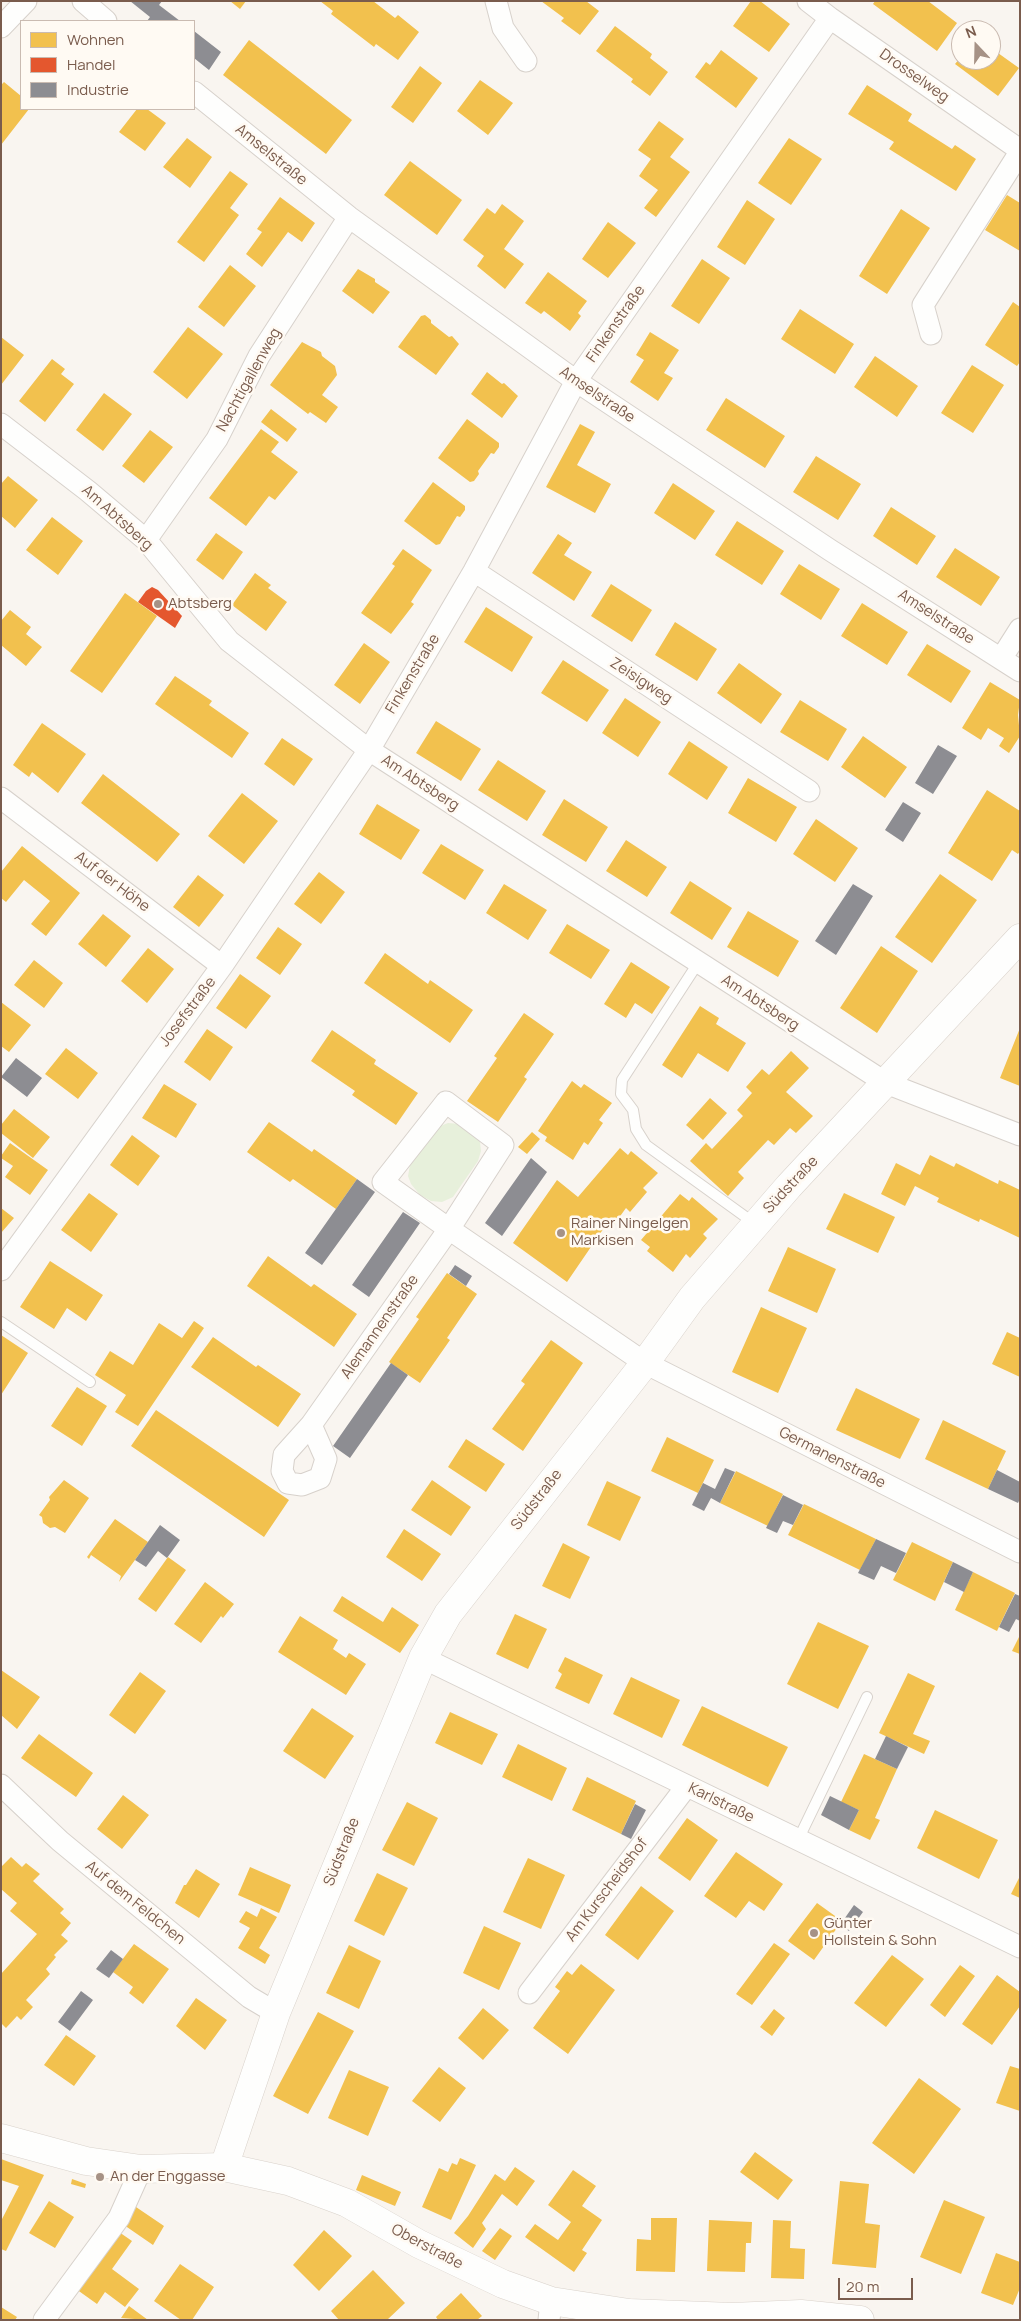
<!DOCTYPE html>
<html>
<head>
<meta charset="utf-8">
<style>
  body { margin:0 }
  #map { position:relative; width:1021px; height:2321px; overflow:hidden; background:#f9f5f0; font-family:Manrope,sans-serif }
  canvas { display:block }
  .frame { position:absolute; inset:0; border:2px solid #7a5c4d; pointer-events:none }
  .legend { position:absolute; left:20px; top:20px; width:175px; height:90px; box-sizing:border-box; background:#fffaf3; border:1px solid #cabbb1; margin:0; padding:6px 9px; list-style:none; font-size:15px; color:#7a5c4d }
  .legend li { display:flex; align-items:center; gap:10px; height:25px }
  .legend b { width:25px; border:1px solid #cabbb1 }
  .north { position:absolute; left:951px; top:20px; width:50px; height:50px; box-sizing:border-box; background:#fffaf3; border:1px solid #cabbb1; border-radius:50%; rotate:339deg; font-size:14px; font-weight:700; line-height:20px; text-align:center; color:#7a5c4d }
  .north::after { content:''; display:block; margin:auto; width:18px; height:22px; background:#a69286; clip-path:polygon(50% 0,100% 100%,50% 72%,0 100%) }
  .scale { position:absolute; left:838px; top:2278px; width:75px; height:22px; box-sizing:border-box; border:2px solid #7a5c4d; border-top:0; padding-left:6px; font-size:15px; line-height:18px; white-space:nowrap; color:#7a5c4d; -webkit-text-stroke:4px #fffaf3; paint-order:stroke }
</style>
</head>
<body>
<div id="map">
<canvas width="1021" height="2321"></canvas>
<div class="frame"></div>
<ul class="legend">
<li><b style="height:14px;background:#f2c14e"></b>Wohnen</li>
<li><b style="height:14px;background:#e4572e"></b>Handel</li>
<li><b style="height:14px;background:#8d8d92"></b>Industrie</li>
</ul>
<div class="north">N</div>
<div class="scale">20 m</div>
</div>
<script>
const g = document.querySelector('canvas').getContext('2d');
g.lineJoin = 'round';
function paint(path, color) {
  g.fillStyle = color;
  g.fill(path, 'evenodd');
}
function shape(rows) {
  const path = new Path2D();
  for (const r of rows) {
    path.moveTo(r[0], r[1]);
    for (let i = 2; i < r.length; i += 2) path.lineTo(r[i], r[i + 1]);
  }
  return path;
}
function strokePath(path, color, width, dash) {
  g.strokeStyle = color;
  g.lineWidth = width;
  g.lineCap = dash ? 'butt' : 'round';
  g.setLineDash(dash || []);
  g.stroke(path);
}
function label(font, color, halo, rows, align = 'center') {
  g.font = font + ' Manrope,sans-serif';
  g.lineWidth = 5;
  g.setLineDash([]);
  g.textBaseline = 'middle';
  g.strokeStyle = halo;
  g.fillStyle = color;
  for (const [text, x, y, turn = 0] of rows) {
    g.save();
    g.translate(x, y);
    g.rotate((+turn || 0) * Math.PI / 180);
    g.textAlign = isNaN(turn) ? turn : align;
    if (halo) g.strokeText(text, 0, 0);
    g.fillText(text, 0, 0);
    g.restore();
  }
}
const green = shape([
  [448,1123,460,1124,471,1130,480,1142,481,1151,478,1161,453,1197,442,1202,431,1201,420,1195,411,1184,408,1176,410,1165,435,1128]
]);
const homes = shape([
  [230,1,246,1,240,9],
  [320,1,373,1,395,18,398,15,419,32,398,60,376,44,374,47,331,14,333,11],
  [541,1,586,1,599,11,580,35,561,21,564,18],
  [751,1,760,1,790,24,769,52,733,26],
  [875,1,928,1,957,23,937,51,873,4],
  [615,26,652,54,650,58,668,72,650,96,631,82,633,79,596,51],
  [249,40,352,120,326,154,223,75],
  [991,48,1019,68,998,96,955,64,961,57,961,60,991,60],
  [721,50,758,78,736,108,695,77,706,62,710,65],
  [420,66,442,83,413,123,391,107],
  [480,80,513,103,488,135,457,111],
  [4,82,21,96,21,109,29,109,1,145,1,85],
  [867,85,912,114,908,121,952,149,955,145,976,159,956,191,889,149,894,142,848,114],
  [137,109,147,109,166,123,145,151,119,132],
  [659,121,684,139,670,157,690,172,656,217,644,208,658,190,639,176,651,159,638,150],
  [187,138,212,157,190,188,163,167],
  [789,138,822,159,791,205,758,183],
  [410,161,462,200,437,235,384,195],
  [230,171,248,184,230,208,239,215,204,262,177,242],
  [1007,195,1020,203,1020,251,985,230],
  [280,197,315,223,302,242,288,232,262,267,246,254,262,232,257,229],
  [747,200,775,219,745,265,717,247],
  [502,204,524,221,504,249,524,264,505,289,477,266,484,256,463,240,487,208,495,214],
  [901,209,930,228,887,294,859,276],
  [608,222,636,243,608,278,582,259],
  [702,259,730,278,699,324,671,306],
  [230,265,256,286,224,327,198,307],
  [358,269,375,279,375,282,390,292,373,314,342,291],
  [548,272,587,301,578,313,581,316,570,331,544,311,541,314,525,303],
  [1013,302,1020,307,1020,362,1017,366,985,345],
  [800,309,854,344,835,374,781,339],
  [425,315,431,320,431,323,449,337,452,336,459,344,436,375,398,347,421,316],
  [188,327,223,354,187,399,153,372],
  [650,332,679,350,664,373,673,378,658,401,630,382,644,360,636,355],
  [1,337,24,355,1,385],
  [302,342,321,352,322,356,335,366,337,375,322,395,338,407,326,423,310,412,308,414,270,385],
  [875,356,918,386,897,417,854,387],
  [52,359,65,369,61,374,74,384,45,422,19,401],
  [972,365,1004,385,973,433,941,413],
  [487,372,502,384,504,383,518,396,502,418,471,394],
  [104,393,132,414,103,451,76,430],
  [726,398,785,436,765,468,706,430],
  [271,409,297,429,287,442,261,422],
  [467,419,499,443,499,447,494,454,491,453,478,471,479,474,474,481,470,482,438,458],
  [580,424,595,432,577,465,611,484,595,513,546,487],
  [261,429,279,442,271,452,298,472,275,500,269,496,246,526,209,498],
  [150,430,173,447,144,483,122,466],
  [816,456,861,484,838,520,793,492],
  [8,476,38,500,15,528,1,516,1,484],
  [433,482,465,506,465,510,460,517,457,516,440,544,436,545,404,521],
  [673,483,715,511,695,540,654,513],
  [891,507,936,536,917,565,873,536],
  [52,517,83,541,58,575,26,550],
  [737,521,784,551,762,585,715,555],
  [216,533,243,552,223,580,196,560],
  [558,534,572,543,564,555,592,572,574,601,532,573],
  [955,548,1000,577,981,606,936,577],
  [403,549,432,570,411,602,414,604,391,634,361,613,395,566,392,564],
  [799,564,840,589,821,620,780,594],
  [255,573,271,585,268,588,287,602,266,631,232,605],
  [611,584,652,610,632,642,591,616],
  [125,593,157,616,102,693,70,671],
  [862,603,908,632,887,665,841,636],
  [486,607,533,637,512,672,464,642],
  [10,610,31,627,26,634,42,647,26,666,1,645,1,621],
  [675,622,717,649,697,681,655,655],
  [364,643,390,662,360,704,334,685],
  [927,644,971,671,951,703,907,675],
  [563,660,609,690,587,722,541,693],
  [739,663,782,694,761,724,717,693],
  [175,676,212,701,209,705,249,733,232,758,155,704],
  [990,682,1020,700,1018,715,1020,736,1009,753,999,746,1004,738,988,728,981,740,962,728],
  [625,698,661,722,638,757,602,733],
  [800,700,847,729,828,761,780,732],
  [436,721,481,749,461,781,416,753],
  [42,723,86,754,58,793,32,772,29,777,13,765],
  [863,736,907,767,885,798,841,767],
  [282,738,313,759,294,786,264,764],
  [689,741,728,767,707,800,668,774],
  [498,760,546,791,527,821,478,790],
  [103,774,180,834,157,862,81,803],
  [748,778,797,807,776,842,728,813],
  [987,790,1020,811,1020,851,1018,854,1012,850,992,881,948,853],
  [242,793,278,821,244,864,208,836],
  [564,799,608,827,586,862,542,835],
  [377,804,420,830,401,860,359,834],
  [816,819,858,848,835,882,793,854],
  [626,840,667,867,647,897,606,871],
  [441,844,484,870,465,900,422,873],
  [22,846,80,893,46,936,31,924,50,901,24,880,6,902,1,898,1,872],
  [319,872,345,892,321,924,294,904],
  [940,874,977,900,932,963,895,937],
  [198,875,224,895,199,927,173,907],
  [690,881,732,908,712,940,670,913],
  [504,884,547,910,528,940,486,913],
  [748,911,799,941,778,977,727,947],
  [103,914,131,936,106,967,78,944],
  [567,924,610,950,591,979,549,953],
  [278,927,302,944,280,975,256,958],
  [881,946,918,971,877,1033,840,1008],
  [148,948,174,969,147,1003,121,981],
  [385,953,428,984,430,980,473,1010,450,1043,364,983],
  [34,960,63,983,44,1008,14,985],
  [631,962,670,987,652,1014,635,1003,626,1018,604,1004],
  [240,974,271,996,246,1029,216,1008],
  [1,1002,31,1025,9,1052,1,1046],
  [700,1006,719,1018,716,1024,746,1043,728,1072,698,1053,682,1078,662,1065],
  [524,1013,554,1034,524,1077,527,1079,498,1122,467,1101,497,1058,494,1056],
  [1020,1028,1020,1086,1000,1078],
  [207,1029,233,1047,210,1081,184,1062],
  [332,1030,376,1060,374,1064,418,1093,396,1125,352,1095,355,1091,311,1061],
  [66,1048,98,1073,78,1099,45,1074],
  [791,1051,809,1068,786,1092,813,1116,796,1133,790,1128,774,1145,768,1140,738,1172,744,1178,728,1196,690,1161,706,1143,712,1149,743,1116,737,1110,752,1093,746,1087,762,1069,769,1075],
  [572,1081,581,1088,584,1084,612,1103,599,1120,603,1123,588,1145,584,1142,573,1160,545,1141,547,1137,538,1131],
  [164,1084,197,1104,176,1138,142,1118],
  [710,1098,727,1113,703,1140,686,1125],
  [14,1109,50,1137,33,1158,1,1133,1,1125],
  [269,1122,312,1152,314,1149,357,1179,336,1209,293,1179,290,1182,247,1152],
  [532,1132,540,1139,527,1154,518,1147],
  [132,1135,160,1156,138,1186,110,1165],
  [10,1143,48,1170,30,1195,5,1177,13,1166,1,1158,1,1156],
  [620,1148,628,1155,631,1151,658,1173,643,1188,647,1192,630,1212,626,1208,613,1226,608,1222,567,1282,513,1243,557,1180,578,1197],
  [930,1155,954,1167,956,1163,998,1184,999,1180,1020,1190,1020,1238,980,1219,979,1222,937,1202,939,1198,915,1186,905,1206,881,1194,896,1163,920,1175],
  [89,1193,118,1214,91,1252,61,1230],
  [844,1193,895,1217,878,1253,826,1229],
  [680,1194,689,1201,692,1197,718,1219,703,1234,707,1238,690,1258,686,1254,673,1272,647,1251,650,1247,641,1240],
  [1,1208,14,1218,1,1233],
  [788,1247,836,1269,817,1313,768,1291],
  [268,1256,311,1287,314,1284,357,1314,334,1347,247,1286],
  [50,1261,103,1295,86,1321,67,1308,54,1329,20,1307],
  [447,1273,477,1294,447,1338,450,1340,420,1383,389,1362,419,1319,416,1317],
  [761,1307,807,1328,778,1393,732,1372],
  [194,1321,204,1328,138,1426,115,1412,126,1395,95,1375,110,1351,133,1365,159,1323,182,1338],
  [1007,1332,1020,1338,1020,1377,992,1364],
  [1,1335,28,1353,1,1395],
  [213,1337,256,1367,258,1365,301,1394,278,1427,191,1367],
  [551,1340,583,1363,523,1451,492,1429,525,1384,521,1381],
  [77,1387,107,1406,82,1446,51,1426],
  [856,1388,920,1419,900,1459,836,1430],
  [156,1410,289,1500,264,1537,131,1446],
  [943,1420,1006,1451,988,1489,925,1459],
  [667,1437,714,1460,698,1493,651,1471],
  [466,1439,505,1464,486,1492,448,1467],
  [736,1471,783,1494,768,1526,720,1503],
  [64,1480,89,1498,65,1533,55,1527,50,1528,43,1523,42,1517,39,1515,50,1500,49,1497],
  [432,1480,471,1507,451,1536,411,1510],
  [607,1481,641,1497,620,1541,587,1525],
  [804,1504,876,1539,860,1570,788,1535],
  [115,1519,148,1542,119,1582,121,1576,91,1555,89,1559,87,1557],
  [404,1529,441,1554,422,1581,386,1557],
  [912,1542,953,1562,935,1601,893,1580],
  [563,1543,590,1557,570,1599,542,1586],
  [168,1557,186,1570,156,1612,138,1599],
  [973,1572,1015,1593,997,1631,955,1610],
  [205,1582,234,1604,223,1618,221,1616,201,1643,174,1624],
  [342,1596,383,1622,392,1607,419,1625,400,1653,333,1611],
  [515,1614,547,1629,528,1669,496,1654],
  [300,1616,338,1640,333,1649,346,1658,349,1653,366,1664,346,1695,278,1652],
  [818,1622,869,1646,838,1709,787,1684],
  [1020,1635,1020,1654,1012,1651],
  [565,1657,603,1675,589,1704,555,1688,562,1674,558,1671],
  [1,1670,40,1697,17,1729,1,1715],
  [140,1672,166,1691,135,1734,109,1715],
  [908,1673,935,1686,913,1734,930,1741,924,1754,879,1733],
  [631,1677,680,1700,662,1738,613,1714],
  [702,1706,788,1747,768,1787,682,1745],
  [312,1708,354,1736,325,1779,283,1751],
  [450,1712,498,1734,482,1765,435,1743],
  [39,1734,93,1773,76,1797,21,1758],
  [518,1744,567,1768,552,1801,502,1777],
  [864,1754,897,1769,875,1818,880,1820,870,1840,849,1830,859,1810,841,1802],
  [587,1777,636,1801,621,1834,572,1810],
  [123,1795,149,1815,122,1849,97,1829],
  [407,1802,438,1818,414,1866,382,1850],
  [935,1810,998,1840,979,1879,917,1848],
  [687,1818,718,1840,690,1881,658,1858],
  [736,1852,783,1884,764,1911,749,1901,736,1918,704,1896],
  [11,1857,22,1867,26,1863,40,1874,33,1881,64,1909,60,1913,71,1923,61,1935,68,1941,54,1955,56,1957,46,1969,50,1974,26,2000,33,2007,21,2020,17,2016,6,2028,1,2023,1,1974,37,1934,10,1911,17,1903,1,1889,1,1867],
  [528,1858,565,1875,541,1929,503,1912],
  [250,1867,291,1885,279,1913,238,1895],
  [196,1869,220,1884,199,1918,175,1903,184,1885,186,1885],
  [377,1873,408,1888,384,1936,354,1921],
  [1020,1876,1020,1898,1011,1894],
  [641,1886,674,1911,638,1960,605,1935],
  [817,1903,842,1921,814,1960,788,1941],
  [261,1908,277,1917,259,1948,270,1955,265,1964,238,1948,250,1928,239,1922,246,1911,257,1917],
  [484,1926,521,1943,499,1990,463,1973],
  [774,1943,790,1954,752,2005,736,1994],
  [134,1944,169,1969,143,2004,129,1993,133,1987,113,1972],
  [349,1945,381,1961,359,2009,326,1993],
  [892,1955,924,1979,886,2027,854,2003],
  [581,1964,615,1990,568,2054,533,2028,560,1991,555,1987,567,1971,572,1975],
  [960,1965,975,1976,945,2017,930,2005],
  [997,1975,1020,1992,1020,2006,992,2045,962,2024],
  [196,1998,227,2020,205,2050,176,2026],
  [483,2008,509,2030,483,2060,458,2038],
  [774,2009,785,2018,772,2036,760,2027],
  [318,2012,354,2031,308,2114,273,2096],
  [66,2035,96,2056,74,2086,44,2065],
  [1010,2066,1020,2069,1020,2111,996,2103],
  [439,2067,466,2088,440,2122,412,2101],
  [349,2070,389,2087,368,2136,328,2118],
  [919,2078,961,2109,914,2174,872,2143],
  [755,2152,793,2180,778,2200,740,2172],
  [460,2158,476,2165,451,2220,422,2207,439,2168,448,2172,452,2163,457,2165],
  [1,2159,44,2175,6,2251,1,2249,1,2221,19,2186,1,2180],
  [515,2167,535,2181,517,2206,502,2194,482,2223,486,2229,473,2248,454,2233,468,2216,495,2174,505,2181],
  [573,2170,596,2186,582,2206,602,2220,582,2250,587,2253,574,2272,525,2237,535,2224,558,2240,571,2222,548,2205],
  [362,2175,401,2192,395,2206,356,2190],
  [72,2179,86,2184,85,2188,71,2184],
  [840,2181,869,2184,865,2223,880,2225,876,2268,832,2264],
  [944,2200,985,2217,961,2274,920,2257],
  [49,2201,74,2217,55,2248,29,2233],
  [136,2207,164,2226,153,2245,124,2225],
  [651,2218,677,2218,675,2272,636,2271,637,2239,651,2240],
  [709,2220,752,2222,751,2243,746,2243,745,2272,707,2271],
  [773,2220,791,2221,790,2248,805,2249,804,2279,771,2278],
  [500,2228,512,2236,495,2260,482,2251],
  [324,2230,352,2256,319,2291,293,2265],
  [119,2232,132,2241,112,2269,139,2289,125,2307,105,2292,97,2304,76,2289],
  [996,2253,1020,2262,1020,2288,1013,2305,981,2293],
  [180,2264,214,2287,192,2320,181,2320,154,2301],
  [373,2270,405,2303,387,2320,339,2320,331,2311],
  [461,2293,482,2316,477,2320,438,2320,436,2317],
  [129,2306,148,2320,121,2318],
  [1,2307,17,2317,15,2320,1,2320]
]);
const shops = shape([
  [152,587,158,590,182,616,175,628,138,602,146,591]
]);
const industry = shape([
  [130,1,162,1,159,5,180,21,147,21,150,17],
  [194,31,221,52,209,70,194,58],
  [938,745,957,756,933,794,915,783],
  [903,802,921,813,903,842,885,830],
  [853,884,873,896,836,955,815,941],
  [16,1058,42,1078,27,1097,1,1077],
  [531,1158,547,1172,502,1236,485,1223],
  [357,1179,375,1192,322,1265,305,1253],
  [403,1212,420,1223,369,1297,352,1285],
  [455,1265,472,1276,466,1286,449,1274],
  [391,1363,408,1375,350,1458,333,1446],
  [725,1468,735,1472,720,1503,711,1498,704,1511,692,1505,703,1483,715,1489],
  [997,1470,1020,1482,1020,1499,1018,1503,988,1489],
  [783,1495,803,1505,793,1525,783,1521,777,1533,766,1528],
  [160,1525,180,1540,167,1558,158,1551,146,1567,135,1560],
  [876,1539,906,1553,896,1573,881,1566,874,1580,858,1573],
  [953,1562,973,1572,964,1592,944,1582],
  [1015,1594,1020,1596,1020,1621,1016,1619,1009,1632,999,1627],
  [886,1736,908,1747,897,1769,875,1759],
  [830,1796,859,1810,849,1830,821,1815],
  [635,1804,646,1810,631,1839,621,1834],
  [854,1905,863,1912,849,1931,840,1925],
  [111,1950,123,1959,109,1978,96,1969],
  [81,1991,93,2000,70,2031,58,2022]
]);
const lane = shape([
  [698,963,622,1080,621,1094,633,1110,636,1129,646,1145,754,1223],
  [1,1322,90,1382],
  [798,1840,867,1697]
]);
const street = shape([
  [83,1,106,21],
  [496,1,503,28,526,61],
  [808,1,830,18,1020,150],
  [1,27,26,1],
  [194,92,349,217,576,381,830,550,1020,671],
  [931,334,923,305,1020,152],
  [1,424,88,491,146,540,229,641,369,750,886,1083,1020,1135],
  [146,540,217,439,259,356,349,217],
  [474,571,809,791],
  [1001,659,1020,629],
  [1,798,222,966],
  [446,1102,503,1145,449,1229,383,1182,446,1102],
  [1,1270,222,966,369,750,474,571,576,381,830,18],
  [311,1425,326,1459,320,1478,302,1485,288,1483,282,1471,284,1455,311,1425,449,1229,645,1363,1020,1552],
  [423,1658,1020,1947],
  [1,1785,60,1841,249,1997,276,2013],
  [529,1993,686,1787],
  [44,2320,119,2218,141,2169],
  [549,2320,551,2301]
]);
const secondary = shape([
  [1,2138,86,2161,141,2169,224,2167,288,2181,347,2203,419,2244,503,2284,551,2301,629,2313,732,2317,801,2314,860,2320],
  [224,2167,276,2013,423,1658,448,1614,645,1363,692,1298,789,1186,1020,938]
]);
const markers = [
  [158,604,5,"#a69286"],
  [561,1233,5,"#a69286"],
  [814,1933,5,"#a69286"],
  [100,2177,5,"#a69286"]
];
const streetNames = [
  ["Drosselweg",914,76,35],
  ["Amselstraße",271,155,39],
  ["Finkenstraße",616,324,-55],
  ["Nachtigallenweg",249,380,-61],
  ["Amselstraße",597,395,34],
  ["Am Abtsberg",117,518,42],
  ["Amselstraße",936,617,33],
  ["Finkenstraße",413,674,-59],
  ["Zeisigweg",641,681,33],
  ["Am Abtsberg",420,783,33],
  ["Auf der Höhe",112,882,37],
  ["Am Abtsberg",760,1003,33],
  ["Josefstraße",188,1012,-53],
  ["Südstraße",791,1185,-47],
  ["Alemannenstraße",380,1327,-55],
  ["Germanenstraße",832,1458,27],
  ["Südstraße",537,1500,-52],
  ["Karlstraße",721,1803,26],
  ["Südstraße",342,1852,-68],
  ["Am Kurscheidshof",607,1890,-53],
  ["Auf dem Feldchen",135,1903,39],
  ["Oberstraße",427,2247,28]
];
const poiNames = [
  ["Abtsberg",168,604],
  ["Rainer Ningelgen",571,1224],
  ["Markisen",571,1241],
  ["Günter",824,1924],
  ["Hollstein & Sohn",824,1941],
  ["An der Enggasse",110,2177]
];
paint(green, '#e7f0db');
paint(homes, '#f2c14e');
paint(shops, '#e4572e');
paint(industry, '#8d8d92');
strokePath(lane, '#d7d1cb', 12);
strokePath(street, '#d7d1cb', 23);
strokePath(secondary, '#d9d2cb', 29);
strokePath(lane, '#fefefd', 10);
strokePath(street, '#fefefd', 21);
strokePath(secondary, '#fefefd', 28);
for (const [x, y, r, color] of markers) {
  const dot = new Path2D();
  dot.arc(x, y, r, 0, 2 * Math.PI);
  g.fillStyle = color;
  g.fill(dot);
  strokePath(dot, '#fffaf3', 2);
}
label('15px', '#7a5c4d', '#fffaf3', streetNames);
label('15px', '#7a5c4d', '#fffaf3', poiNames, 'left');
</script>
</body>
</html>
